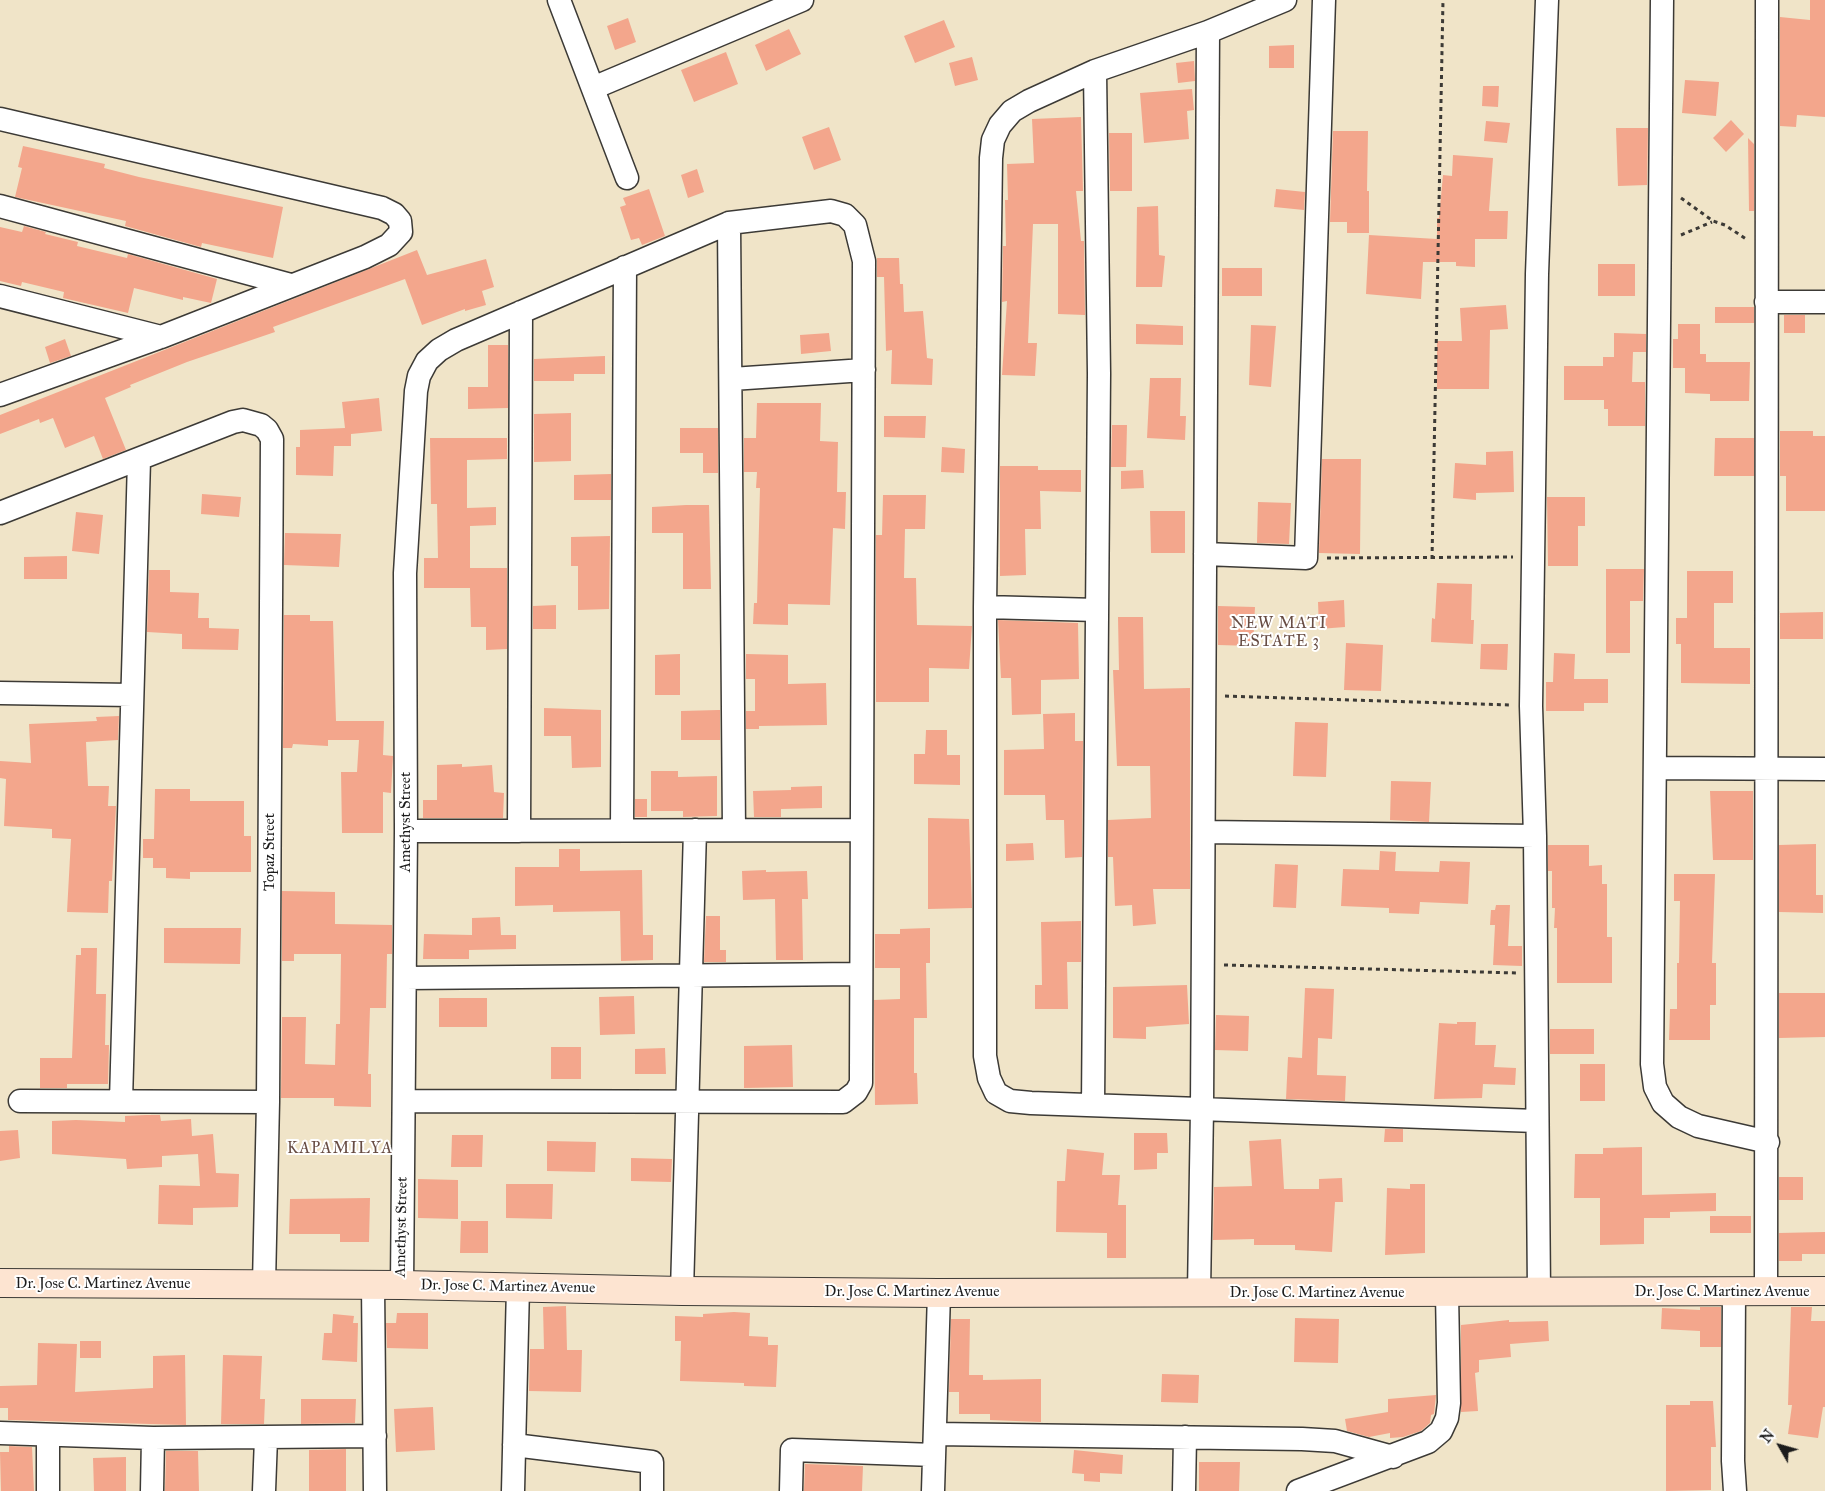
<!DOCTYPE html>
<html>
<head>
<meta charset="utf-8">
<style>
  body { margin:0 }
  #map { position:relative; width:1825px; height:1491px; overflow:hidden; background:#f0e4c8; font-family:"IM FELL Great Primer",serif }
  canvas { display:block }
  .north { position:absolute; left:1755px; top:1421px; width:50px; height:50px; -webkit-text-stroke:4px #fff; paint-order:stroke; rotate:308deg; font-size:14px; font-weight:700; line-height:20px; text-align:center; color:#1c1c1c }
  .north::after { content:''; display:block; margin:auto; width:18px; height:22px; background:#1c1c1c; clip-path:polygon(50% 0,100% 100%,50% 72%,0 100%) }
</style>
</head>
<body>
<div id="map">
<canvas width="1825" height="1491"></canvas>
<div class="north">N</div>
</div>
<script>
const g = document.querySelector('canvas').getContext('2d');
g.lineJoin = 'round';
function paint(path, color) {
  g.fillStyle = color;
  g.fill(path, 'evenodd');
}
function shape(rows) {
  const path = new Path2D();
  for (const r of rows) {
    path.moveTo(r[0], r[1]);
    for (let i = 2; i < r.length; i += 2) path.lineTo(r[i], r[i + 1]);
  }
  return path;
}
function strokePath(path, color, width, dash) {
  g.strokeStyle = color;
  g.lineWidth = width;
  g.lineCap = dash ? 'butt' : 'round';
  g.setLineDash(dash || []);
  g.stroke(path);
}
function label(font, color, halo, rows, align = 'center') {
  g.font = font + ' "IM FELL Great Primer",serif';
  g.lineWidth = 4;
  g.setLineDash([]);
  g.textBaseline = 'middle';
  g.strokeStyle = halo;
  g.fillStyle = color;
  for (const [text, x, y, turn = 0] of rows) {
    g.save();
    g.translate(x, y);
    g.rotate((+turn || 0) * Math.PI / 180);
    g.textAlign = isNaN(turn) ? turn : align;
    if (halo) g.strokeText(text, 0, 0);
    g.fillText(text, 0, 0);
    g.restore();
  }
}
const building = shape([
  [1810,0,1825,0,1825,117,1797,115,1796,127,1780,126,1780,17,1810,20],
  [628,18,636,42,615,50,607,26],
  [944,20,955,47,915,63,904,36],
  [789,29,801,54,766,71,755,45],
  [1294,45,1294,68,1269,68,1269,46],
  [726,52,738,84,694,102,681,70],
  [972,57,978,80,955,86,949,63],
  [1194,61,1195,81,1178,83,1176,63],
  [1685,80,1719,82,1716,116,1682,113],
  [1483,86,1499,86,1498,107,1482,106],
  [1192,89,1194,110,1187,111,1189,139,1144,143,1140,93],
  [1081,117,1083,191,1076,191,1081,241,1084,241,1085,315,1058,314,1058,224,1033,224,1028,343,1037,343,1035,376,1002,375,1007,301,1002,302,1003,246,1006,246,1005,200,1008,200,1007,164,1034,163,1032,119],
  [1731,120,1744,134,1726,152,1713,138],
  [1486,121,1510,123,1507,143,1484,141],
  [829,127,841,160,814,170,802,137],
  [1616,128,1648,128,1647,185,1618,186],
  [1333,131,1368,131,1367,191,1369,191,1369,233,1347,233,1347,222,1330,222],
  [1109,133,1132,133,1132,191,1110,191],
  [1748,138,1754,144,1754,211,1749,211],
  [23,146,105,164,104,168,139,177,283,207,273,258,202,243,201,247,125,226,126,221,15,197,22,168,18,167],
  [1453,155,1493,158,1489,211,1508,211,1507,239,1475,239,1475,267,1456,266,1456,262,1423,262,1421,299,1366,294,1369,235,1437,239,1437,218,1439,218,1443,175,1452,176],
  [697,169,704,192,688,198,681,175],
  [649,189,665,236,642,245,639,238,631,240,620,207,626,205,623,198],
  [1276,189,1305,192,1304,210,1274,207],
  [1158,206,1159,255,1165,256,1162,287,1136,287,1137,207],
  [24,226,46,232,45,234,78,242,77,246,127,258,128,254,217,279,211,303,183,297,183,300,134,288,128,313,63,298,64,292,22,282,21,286,0,281,0,227,22,232],
  [417,250,427,275,486,259,494,287,482,291,486,305,465,311,465,309,422,325,405,279,273,327,275,332,187,362,130,385,131,387,105,398,126,450,103,459,94,436,65,448,53,418,40,423,39,419,0,434,0,415],
  [877,258,899,258,900,284,903,284,904,312,923,311,927,358,933,359,932,385,891,384,892,350,886,351,884,277,877,277],
  [1598,264,1635,264,1635,296,1598,296],
  [1222,268,1262,268,1262,296,1222,296],
  [1506,305,1508,329,1490,330,1489,389,1437,389,1437,341,1462,341,1460,308],
  [1715,307,1754,307,1754,323,1715,323],
  [1784,315,1805,315,1805,333,1784,333],
  [1136,324,1183,326,1183,345,1136,344],
  [1678,324,1700,324,1700,354,1706,354,1706,362,1750,362,1749,401,1710,401,1710,394,1685,393,1685,368,1673,368,1673,339,1678,339],
  [1251,325,1276,326,1271,387,1249,385],
  [829,333,831,351,801,354,800,335],
  [1614,333,1646,334,1646,352,1633,352,1632,382,1645,382,1645,426,1608,426,1608,409,1604,409,1604,400,1564,400,1564,366,1603,366,1603,357,1614,357],
  [65,339,71,356,50,363,45,347],
  [488,345,508,345,508,408,468,409,468,387,488,387],
  [605,356,605,374,574,374,574,381,534,381,534,359],
  [1150,378,1181,378,1180,416,1186,416,1185,440,1147,438],
  [379,398,382,431,351,434,351,446,334,446,333,476,296,475,296,447,300,447,300,430,345,428,342,402],
  [757,403,821,403,820,441,838,442,837,492,846,492,845,529,833,528,830,605,788,604,788,625,753,624,754,603,757,603,760,488,756,488,757,472,744,472,744,438,756,438],
  [571,413,571,461,534,462,534,414],
  [884,416,926,416,925,438,884,437],
  [1112,425,1127,425,1126,467,1111,467],
  [680,428,718,428,718,473,703,473,703,453,680,453],
  [1780,431,1813,431,1813,436,1825,436,1825,511,1786,511,1786,476,1780,476],
  [430,438,507,438,507,459,467,460,467,508,496,507,496,525,470,526,470,568,507,568,507,649,486,650,486,627,471,627,470,588,424,588,424,558,438,558,437,504,431,504],
  [1715,438,1754,438,1754,476,1714,476],
  [942,447,965,449,964,473,941,472],
  [1513,451,1514,492,1476,493,1476,500,1453,498,1455,463,1486,465,1486,452],
  [1322,459,1361,459,1360,554,1319,553],
  [1000,466,1038,466,1038,470,1081,470,1081,492,1040,491,1041,529,1025,529,1026,575,1000,576],
  [1143,470,1144,488,1121,489,1121,471],
  [611,474,611,500,574,500,574,475],
  [202,494,241,497,239,517,201,514],
  [883,495,926,495,925,529,905,529,904,578,916,578,917,625,972,626,969,669,929,668,929,702,876,702,876,535,882,535],
  [1547,497,1585,497,1585,526,1578,526,1578,566,1548,566],
  [1258,502,1291,503,1289,544,1257,543],
  [686,505,709,505,711,589,683,589,683,533,652,533,652,507],
  [1150,511,1185,511,1185,553,1151,553],
  [76,512,103,515,99,554,72,551],
  [285,533,341,534,339,567,284,565],
  [610,536,609,609,578,610,578,566,571,566,571,537],
  [67,556,67,579,24,579,24,557],
  [1606,569,1644,569,1643,601,1630,601,1630,653,1606,653],
  [149,570,170,570,170,592,199,593,198,618,209,618,209,628,239,629,238,650,182,649,182,634,147,632],
  [1687,571,1733,571,1733,603,1714,603,1714,648,1750,648,1750,684,1681,683,1681,644,1676,644,1676,618,1687,618],
  [1437,583,1472,584,1471,620,1474,620,1473,644,1431,642,1432,618,1435,619],
  [1344,600,1345,627,1319,629,1318,602],
  [556,605,556,629,533,629,533,606],
  [1218,606,1255,607,1253,646,1218,645],
  [1823,612,1823,639,1780,639,1780,613],
  [284,615,310,615,310,621,333,621,336,721,384,721,383,755,393,756,391,793,383,792,383,833,342,833,341,772,357,772,359,740,328,740,328,746,293,744,292,748,283,748],
  [1118,617,1143,617,1144,689,1190,688,1190,889,1153,889,1156,924,1133,926,1132,905,1115,906,1113,857,1108,857,1108,820,1151,818,1150,766,1117,766,1113,670,1119,670],
  [998,620,1078,623,1079,679,1041,680,1041,714,1012,715,1011,678,1001,678],
  [1346,643,1383,645,1381,691,1344,690],
  [1481,644,1508,644,1507,670,1480,669],
  [1554,653,1575,654,1574,679,1608,679,1608,703,1584,703,1584,711,1546,711,1546,682,1553,682],
  [680,654,680,695,655,695,655,655],
  [746,654,788,655,788,684,826,683,827,725,759,726,759,729,746,729,746,711,755,711,755,679,746,679],
  [544,708,601,710,601,767,572,768,571,736,544,736],
  [718,710,720,710,720,740,681,740,681,711],
  [1075,713,1075,741,1083,741,1082,857,1065,858,1064,820,1046,820,1045,795,1004,795,1004,750,1044,749,1043,714],
  [119,716,118,740,86,742,88,786,109,786,108,806,116,806,112,881,109,881,108,913,67,912,71,839,52,838,52,829,4,826,6,779,0,778,0,761,31,763,29,724,97,721,96,717],
  [1295,722,1328,723,1326,777,1293,776],
  [926,730,947,730,947,755,960,755,960,785,914,784,914,754,925,754],
  [462,764,462,767,492,765,494,792,504,793,503,818,423,818,423,800,437,800,437,765],
  [651,771,678,771,678,777,717,776,717,816,683,817,683,811,651,811],
  [1391,781,1431,782,1429,822,1390,820],
  [822,786,822,808,781,809,781,817,754,817,753,791,791,790,791,787],
  [155,789,190,789,190,801,244,801,244,836,251,836,251,872,190,872,190,879,166,878,166,868,153,868,153,858,143,858,143,839,154,839],
  [1710,791,1753,791,1753,860,1713,860],
  [635,799,647,799,647,817,635,817],
  [928,818,969,819,972,908,928,909],
  [1033,843,1034,860,1006,861,1006,844],
  [1816,844,1816,895,1823,895,1823,913,1779,912,1779,845],
  [1548,845,1589,845,1589,866,1602,865,1602,884,1607,884,1607,937,1612,937,1612,983,1557,983,1557,928,1554,928,1555,908,1552,908,1552,871,1548,871],
  [559,849,580,849,580,871,642,870,643,935,653,935,653,960,621,961,620,911,553,912,553,905,515,906,515,867,559,867],
  [1380,851,1396,852,1395,871,1439,872,1440,861,1470,862,1468,904,1420,902,1419,914,1389,913,1389,908,1341,906,1343,869,1379,870],
  [1275,864,1298,865,1296,908,1273,907],
  [766,870,766,872,807,871,808,899,802,899,803,960,776,960,775,899,743,900,742,871],
  [1674,874,1715,874,1712,963,1716,963,1716,1005,1710,1005,1710,1040,1669,1040,1670,1009,1677,1009,1677,963,1679,963,1680,901,1674,901],
  [282,891,335,892,335,924,392,925,392,954,387,954,386,1008,370,1008,368,1074,371,1074,371,1107,334,1106,334,1098,281,1098,282,1017,306,1017,305,1064,335,1065,336,1024,340,1024,341,954,294,954,294,961,282,961],
  [1496,905,1510,905,1508,946,1522,946,1522,966,1493,965,1495,925,1490,925,1491,910,1495,910],
  [706,916,720,916,720,950,726,950,726,962,704,962],
  [500,917,501,935,516,935,516,949,469,950,469,959,423,959,424,934,472,935,472,918],
  [1081,921,1081,962,1067,962,1068,1009,1035,1009,1035,985,1042,985,1041,922],
  [164,928,241,928,240,964,164,963],
  [930,928,930,963,926,963,927,1018,914,1018,914,1073,917,1073,918,1104,875,1105,874,1000,900,999,900,968,875,968,875,934,900,934,900,929],
  [81,948,97,948,96,994,106,994,105,1045,109,1045,108,1084,67,1084,67,1088,40,1088,40,1058,72,1058,76,955,81,955],
  [1187,985,1189,1024,1146,1027,1146,1039,1113,1038,1113,987],
  [1305,988,1334,989,1332,1039,1318,1038,1317,1075,1346,1076,1345,1101,1286,1099,1288,1057,1302,1058],
  [1779,993,1825,993,1825,1037,1779,1038],
  [634,996,635,1034,600,1035,599,997],
  [439,998,487,998,487,1027,439,1027],
  [1216,1015,1249,1016,1248,1051,1215,1050],
  [1457,1022,1476,1022,1475,1045,1496,1045,1494,1067,1516,1068,1515,1085,1483,1084,1482,1098,1434,1099,1439,1023,1457,1024],
  [1550,1029,1594,1029,1594,1054,1550,1054],
  [792,1045,793,1087,744,1088,744,1046],
  [551,1047,581,1047,581,1079,551,1079],
  [665,1048,666,1074,635,1074,635,1049],
  [1580,1064,1605,1064,1605,1101,1580,1101],
  [146,1115,160,1115,161,1121,191,1119,192,1136,213,1134,216,1173,239,1174,238,1207,193,1208,193,1225,158,1224,159,1185,200,1186,198,1154,162,1156,162,1167,127,1169,126,1159,52,1154,52,1121,76,1120,125,1122,125,1116],
  [1385,1129,1403,1129,1403,1142,1384,1142],
  [18,1130,20,1158,0,1161,0,1131],
  [1134,1133,1167,1133,1168,1153,1157,1153,1157,1169,1134,1170],
  [452,1135,483,1135,482,1167,451,1167],
  [1281,1139,1284,1189,1319,1189,1319,1179,1342,1178,1343,1202,1335,1202,1332,1252,1295,1250,1295,1245,1254,1245,1254,1239,1213,1240,1214,1187,1252,1186,1249,1141],
  [547,1141,596,1142,595,1172,547,1171],
  [1642,1147,1642,1195,1716,1193,1716,1211,1670,1212,1670,1218,1644,1218,1644,1244,1600,1245,1600,1198,1574,1198,1575,1154,1603,1154,1603,1148],
  [1067,1149,1104,1153,1102,1175,1120,1175,1118,1205,1126,1205,1126,1258,1107,1258,1107,1233,1056,1232,1057,1181,1065,1181],
  [631,1158,672,1159,671,1182,631,1181],
  [1779,1177,1803,1177,1803,1200,1779,1200],
  [418,1179,458,1180,458,1219,418,1218],
  [506,1184,553,1184,552,1219,506,1218],
  [1410,1184,1425,1184,1425,1253,1385,1255,1387,1188,1410,1189],
  [370,1198,369,1242,340,1242,340,1234,289,1234,290,1199],
  [1710,1216,1751,1216,1751,1233,1710,1233],
  [461,1221,488,1221,488,1253,460,1253],
  [1825,1232,1825,1254,1802,1254,1802,1261,1779,1261,1779,1233],
  [566,1306,567,1350,582,1350,581,1392,529,1391,530,1349,544,1349,543,1307],
  [1700,1307,1721,1307,1721,1347,1700,1347,1700,1331,1661,1329,1662,1308,1700,1310],
  [1791,1307,1812,1307,1811,1321,1825,1321,1825,1407,1823,1407,1818,1438,1788,1434,1792,1405,1788,1405],
  [734,1312,750,1313,749,1336,768,1337,768,1345,778,1345,776,1387,744,1386,744,1383,680,1381,681,1341,675,1341,675,1316,703,1317,703,1314],
  [397,1313,428,1313,428,1349,387,1348,386,1323,396,1323],
  [333,1314,354,1316,353,1323,358,1323,357,1362,322,1360,324,1333,332,1333],
  [1295,1318,1339,1319,1338,1363,1294,1362],
  [951,1319,970,1319,969,1375,983,1375,983,1380,1041,1379,1041,1422,990,1420,990,1414,959,1414,959,1392,949,1392],
  [1509,1320,1509,1322,1548,1321,1549,1341,1510,1344,1511,1357,1479,1360,1479,1372,1475,1373,1478,1411,1461,1412,1461,1325],
  [80,1341,101,1341,101,1358,80,1358],
  [38,1343,77,1344,75,1392,153,1388,153,1356,185,1355,186,1425,8,1420,8,1408,0,1408,0,1386,37,1385],
  [223,1355,262,1356,260,1399,265,1399,264,1424,221,1424],
  [1162,1374,1199,1375,1198,1403,1161,1402],
  [1436,1395,1434,1414,1431,1415,1430,1423,1421,1431,1403,1437,1390,1438,1390,1433,1369,1437,1347,1431,1345,1419,1388,1412,1388,1399],
  [301,1399,356,1399,355,1423,301,1424],
  [1690,1401,1713,1401,1716,1447,1711,1447,1711,1490,1666,1491,1666,1405,1690,1405],
  [433,1407,435,1450,396,1452,394,1409],
  [9,1446,32,1447,34,1491,1,1491,0,1452,9,1452],
  [346,1449,346,1491,309,1491,309,1450],
  [1074,1450,1123,1455,1122,1474,1100,1473,1100,1482,1084,1481,1084,1474,1072,1473],
  [166,1451,198,1451,199,1491,165,1491],
  [126,1457,126,1491,94,1491,93,1458],
  [1199,1462,1240,1462,1239,1491,1199,1491],
  [805,1464,863,1466,862,1491,804,1491]
]);
const path = shape([
  [1681,198,1713,221,1725,225,1746,239],
  [1681,235,1712,222],
  [1327,558,1513,557],
  [1432,559,1443,0],
  [1225,696,1511,705],
  [1224,965,1517,973]
]);
const street = shape([
  [559,0,627,178],
  [1285,0,1208,32,1095,71,1029,101,1012,111,1000,125,993,140,991,158,985,607,985,1056,989,1078,996,1093,1010,1101,1031,1103,1536,1121],
  [1662,0,1652,1064,1655,1087,1663,1103,1679,1117,1698,1126,1768,1142],
  [593,88,802,0],
  [0,119,382,208,394,214,400,221,401,232,389,245,365,257,161,337,0,395],
  [0,206,291,285],
  [729,223,734,830],
  [0,296,161,337],
  [1766,302,1825,302],
  [732,379,864,370],
  [0,513,233,422,243,420,261,425,267,430,272,439,268,1102,264,1284],
  [1205,554,1306,558,1324,0],
  [985,607,1097,610],
  [0,693,132,695],
  [1656,768,1825,769],
  [622,830,625,267],
  [406,831,861,830],
  [519,831,521,312],
  [1204,832,1535,836],
  [405,978,861,974],
  [20,1101,268,1102],
  [121,1101,139,460],
  [1093,1105,1099,374,1095,71],
  [373,1285,375,1491],
  [402,1285,406,831,405,573,416,391,419,376,427,361,439,350,456,340,729,223,831,211,845,215,855,225,864,261,861,1072,861,1083,856,1092,843,1102,404,1101],
  [682,1291,695,830],
  [1199,1292,1202,1109,1208,32],
  [1539,1292,1535,836,1531,706,1537,274,1547,0],
  [1734,1292,1733,1461,1735,1491],
  [1766,1292,1767,0],
  [0,1433,153,1438,375,1436],
  [935,1434,1302,1439,1335,1441,1393,1457],
  [48,1435,48,1491],
  [514,1445,652,1462,652,1491],
  [152,1491,153,1438],
  [264,1491,266,1438],
  [513,1491,518,1287],
  [791,1491,792,1450,934,1455],
  [933,1491,939,1293],
  [1184,1491,1185,1437],
  [1298,1491,1428,1442,1441,1431,1447,1418,1449,1403,1447,1293]
]);
const secondary = shape([
  [0,1283,402,1285,682,1291,939,1293,1825,1291]
]);
const streetNames = [
  ["Amethyst Street",406,822,-90],
  ["Topaz Street",270,852,-90],
  ["Amethyst Street",402,1227,-89],
  ["Dr. Jose C. Martinez Avenue",103,1284],
  ["Dr. Jose C. Martinez Avenue",508,1287,1],
  ["Dr. Jose C. Martinez Avenue",912,1292],
  ["Dr. Jose C. Martinez Avenue",1722,1292],
  ["Dr. Jose C. Martinez Avenue",1317,1293]
];
const neighbourhoodNames = [
  ["NEW MATI",1279,624],
  ["ESTATE 3",1279,642],
  ["KAPAMILYA",340,1149]
];
paint(building, '#f3a68c');
strokePath(street, '#3c3a36', 25);
strokePath(secondary, '#3c3a36', 30);
strokePath(path, '#3c3a36', 3, [4, 4]);
strokePath(street, '#fff', 22);
strokePath(secondary, '#fde4d1', 28);
label('15px', '#1c1c1c', '#fff', streetNames);
g.letterSpacing = '1px';
label('16px', '#674c43', '#fff', neighbourhoodNames);
g.letterSpacing = '0px';
</script>
</body>
</html>
